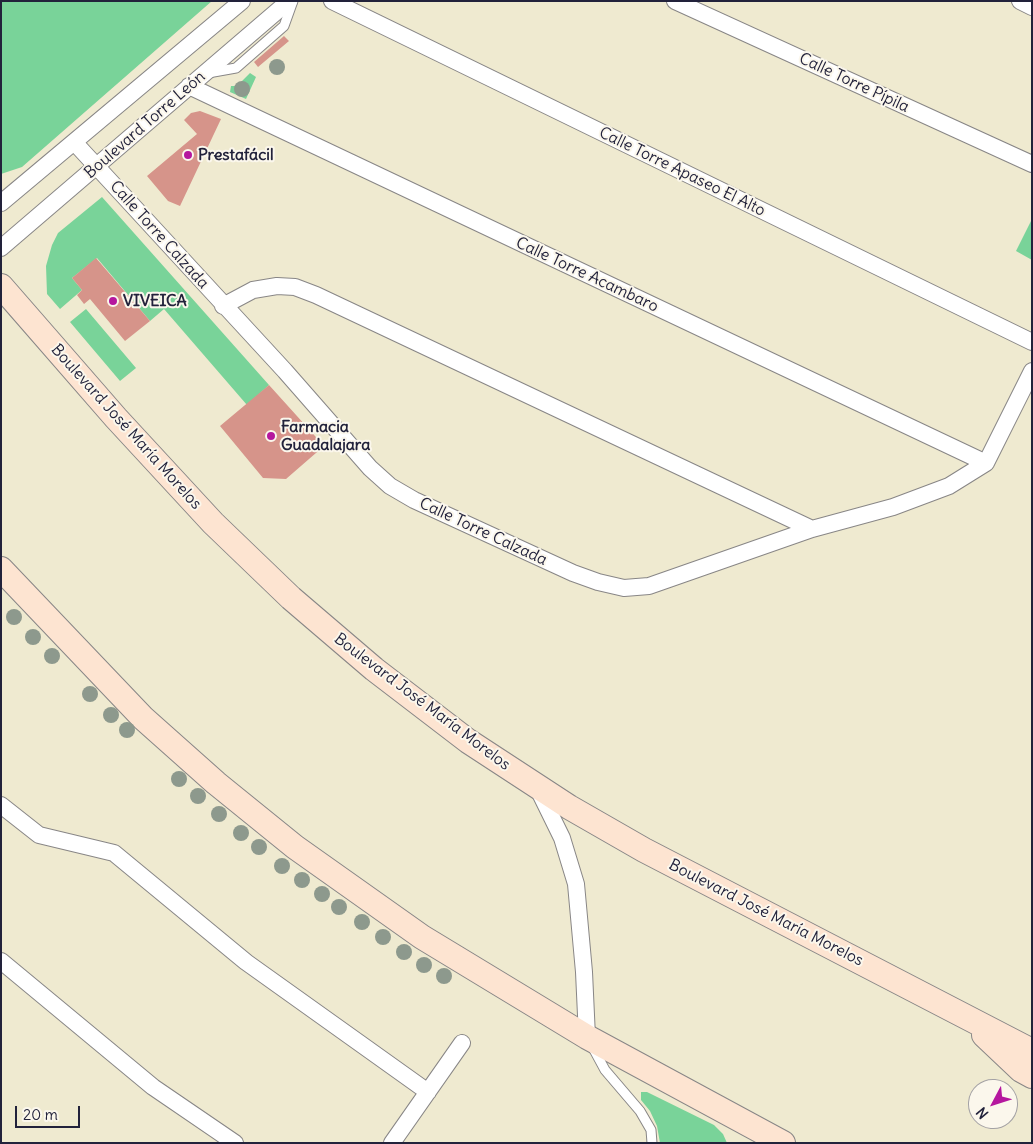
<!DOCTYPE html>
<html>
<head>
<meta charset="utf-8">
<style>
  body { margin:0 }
  #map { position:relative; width:1033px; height:1144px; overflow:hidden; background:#efead0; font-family:Delius,sans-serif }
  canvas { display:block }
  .frame { position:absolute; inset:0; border:2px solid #22223b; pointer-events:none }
  .north { position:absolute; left:968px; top:1079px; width:50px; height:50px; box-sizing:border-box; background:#fbf7ec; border:1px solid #a4a2a5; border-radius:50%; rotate:230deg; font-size:14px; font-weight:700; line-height:20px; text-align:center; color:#22223b }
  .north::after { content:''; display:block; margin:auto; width:18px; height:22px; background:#b5179e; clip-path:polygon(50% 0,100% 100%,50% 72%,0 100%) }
  .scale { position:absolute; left:15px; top:1106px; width:65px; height:22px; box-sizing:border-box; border:2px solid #22223b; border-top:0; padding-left:6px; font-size:15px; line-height:18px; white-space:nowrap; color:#22223b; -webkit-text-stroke:4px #fbf7ec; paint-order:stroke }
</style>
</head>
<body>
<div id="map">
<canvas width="1033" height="1144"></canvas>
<div class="frame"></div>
<div class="north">N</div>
<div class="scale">20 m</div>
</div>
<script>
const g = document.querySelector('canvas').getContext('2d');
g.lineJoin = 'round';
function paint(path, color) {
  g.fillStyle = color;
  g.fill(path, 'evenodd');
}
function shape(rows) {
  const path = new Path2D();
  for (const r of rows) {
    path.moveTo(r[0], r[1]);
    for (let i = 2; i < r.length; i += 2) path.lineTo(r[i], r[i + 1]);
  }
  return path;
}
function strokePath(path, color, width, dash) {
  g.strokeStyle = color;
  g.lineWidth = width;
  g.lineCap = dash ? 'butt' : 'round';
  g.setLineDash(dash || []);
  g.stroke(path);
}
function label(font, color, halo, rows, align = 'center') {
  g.font = font + ' Delius,sans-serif';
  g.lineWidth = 4;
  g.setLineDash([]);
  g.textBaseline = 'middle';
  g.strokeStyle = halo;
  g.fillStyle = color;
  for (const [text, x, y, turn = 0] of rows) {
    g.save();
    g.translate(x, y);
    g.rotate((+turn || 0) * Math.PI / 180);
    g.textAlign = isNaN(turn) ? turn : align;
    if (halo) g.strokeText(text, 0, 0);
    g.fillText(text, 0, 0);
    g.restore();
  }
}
const green = shape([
  [1,1,212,1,22,167,1,174],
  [250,73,256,77,246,99,230,92,231,86,237,86],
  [102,197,269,385,247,405,164,309,150,321,97,258,72,278,82,290,60,309,47,294,46,266,52,245,58,233],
  [1032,219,1032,260,1016,251],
  [86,309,136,368,120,381,70,322],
  [641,1092,647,1092,714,1125,723,1134,727,1143,660,1143,657,1126,650,1111,641,1100]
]);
const building = shape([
  [284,36,289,41,258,67,254,62],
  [200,111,221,119,180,206,168,201,147,176,197,134,184,120,191,113],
  [96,258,150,321,125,341,90,299,84,304,77,295,82,290,72,278],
  [269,385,324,446,286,479,263,478,220,426]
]);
const lane = shape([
  [208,73,236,68,284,26,293,1],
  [592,1046,605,1070,640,1111,651,1130,652,1143]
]);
const street = shape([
  [332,1,1032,342],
  [675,1,1032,164],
  [1020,1,1032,7],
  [189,86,986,463],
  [75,143,285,371,370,468,390,486,414,500,573,573,598,582,624,588,649,586,812,529,893,507,949,486,986,463,1032,371],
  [1,203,242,1],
  [1,248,289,1],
  [223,306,253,290,277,286,295,287,316,295,812,529],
  [537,787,562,838,576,884,584,972,587,1037],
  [1,805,39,835,114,853,246,962,428,1092],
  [1,961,153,1087,235,1143],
  [392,1143,462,1043]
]);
const secondary = shape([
  [1,286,116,418,213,523,291,598,374,669,468,741,569,807,644,850,1032,1051],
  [1,569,143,718,216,783,295,847,422,937,587,1037,783,1143],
  [984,1035,1021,1070,1032,1076]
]);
const trees = [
  [277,67],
  [242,89],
  [14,617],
  [33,637],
  [52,656],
  [90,694],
  [111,715],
  [127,730],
  [179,779],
  [198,796],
  [219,814],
  [241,833],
  [259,847],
  [282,866],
  [302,880],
  [322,894],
  [339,907],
  [362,922],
  [383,937],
  [404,952],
  [424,965],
  [444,976]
];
const markers = [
  [188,155,5,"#b5179e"],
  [113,301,5,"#b5179e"],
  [271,436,5,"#b5179e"]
];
const streetNames = [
  ["Calle Torre Pípila",854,83,25],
  ["Boulevard Torre León",145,125,-41],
  ["Calle Torre Apaseo El Alto",682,172,26],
  ["Calle Torre Calzada",159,235,48],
  ["Calle Torre Acambaro",587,275,25],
  ["Boulevard José María Morelos",126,427,48],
  ["Calle Torre Calzada",483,532,25],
  ["Boulevard José María Morelos",422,702,37],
  ["Boulevard José María Morelos",766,913,27]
];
const poiNames = [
  ["Prestafácil",198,155],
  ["VIVEICA",123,301],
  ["Farmacia",281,427],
  ["Guadalajara",281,445]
];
paint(green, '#79d399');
paint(building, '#d6948a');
strokePath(lane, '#888686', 11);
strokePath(street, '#888686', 18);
strokePath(secondary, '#888686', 26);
strokePath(lane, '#fff', 9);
strokePath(street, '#fff', 16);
strokePath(secondary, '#fde4d1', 24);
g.fillStyle = '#8d998d';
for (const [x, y] of trees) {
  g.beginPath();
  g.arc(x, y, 8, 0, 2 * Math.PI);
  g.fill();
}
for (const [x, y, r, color] of markers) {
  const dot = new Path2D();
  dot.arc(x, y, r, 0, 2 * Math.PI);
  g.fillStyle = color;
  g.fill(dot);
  strokePath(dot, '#fbf7ec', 2);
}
label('16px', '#22223b', '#fbf7ec', streetNames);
label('bold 16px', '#22223b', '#fbf7ec', poiNames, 'left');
</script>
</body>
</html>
